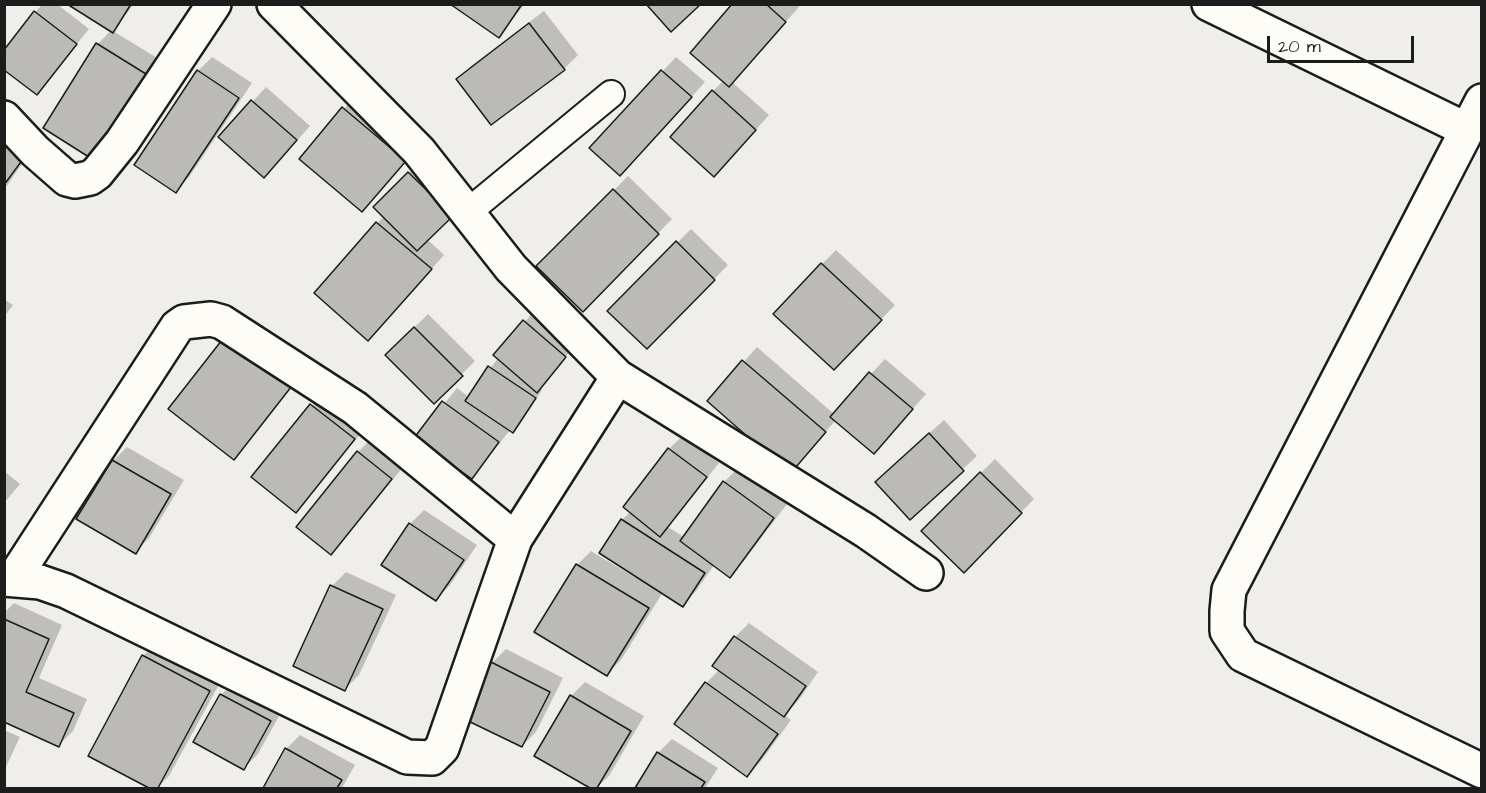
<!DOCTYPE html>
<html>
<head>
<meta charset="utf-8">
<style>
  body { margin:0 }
  #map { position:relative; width:1486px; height:793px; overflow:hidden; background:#f0eeea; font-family:"Architects Daughter",sans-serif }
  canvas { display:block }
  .frame { position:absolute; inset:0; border:6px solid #1c1c1c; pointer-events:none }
  .scale { position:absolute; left:1267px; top:36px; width:147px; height:27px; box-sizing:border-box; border:3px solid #1c1c1c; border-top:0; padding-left:8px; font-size:18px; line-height:21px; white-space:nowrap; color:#1c1c1c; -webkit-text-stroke:4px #fdfcf7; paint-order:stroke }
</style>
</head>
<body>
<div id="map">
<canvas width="1486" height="793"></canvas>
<div class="frame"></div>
<div class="scale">20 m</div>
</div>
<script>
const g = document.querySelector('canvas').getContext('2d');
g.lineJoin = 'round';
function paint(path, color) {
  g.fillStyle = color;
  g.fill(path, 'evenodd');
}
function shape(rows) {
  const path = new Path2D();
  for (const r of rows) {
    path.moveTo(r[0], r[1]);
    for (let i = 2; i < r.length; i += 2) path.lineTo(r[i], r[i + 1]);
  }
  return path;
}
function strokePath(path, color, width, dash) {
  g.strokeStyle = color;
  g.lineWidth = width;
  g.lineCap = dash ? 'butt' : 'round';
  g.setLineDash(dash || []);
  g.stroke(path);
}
const shadow = shape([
  [43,4,57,4,89,29,37,93,35,12],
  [70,4,134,4,113,31,159,59,105,143,98,44,111,30],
  [453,4,525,4,498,36],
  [734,4,796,4,799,7,732,82,769,115,728,161,713,91,724,80],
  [544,11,578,55,564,69,458,79,472,65],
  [212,57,252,83,189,177,176,191,136,165,198,71],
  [676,57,705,82,634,160,591,148],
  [266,87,310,126,278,162,220,137],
  [357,94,419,146,362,210,301,159],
  [4,117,38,140,4,190],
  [423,159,466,201,427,239,444,255,382,325,316,293,384,216,375,207],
  [628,176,672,219,583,310,539,266],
  [691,229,728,265,647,347,610,311],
  [836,250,895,305,848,354,822,264],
  [4,299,13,305,4,317],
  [428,314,475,361,434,402,387,355],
  [531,314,572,349,542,384,539,388,542,390,520,424,513,431,511,429,472,477,417,438,457,388,469,397],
  [244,318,308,367,233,458],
  [757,347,834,414,885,359,926,394,887,438,836,420,790,471,709,401],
  [325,391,368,425,296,511,253,476],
  [944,420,977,456,910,518,891,468],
  [683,435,719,463,668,527,684,537,724,482,738,468,787,504,743,562,729,576,714,565,696,591,682,605,663,592,621,660,607,674,577,565,591,551,636,578,622,520,631,511,669,449],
  [372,438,405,465,331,553,358,452],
  [127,447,184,480,149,538,135,552,79,518,113,461],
  [995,459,1034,499,964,571,923,531],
  [4,471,20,484,4,503],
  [424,510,477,545,450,585,436,599,383,564,410,524],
  [346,572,396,595,359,675,345,689,295,665,332,586],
  [14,603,62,625,39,678,87,699,73,731,59,745,4,720,4,613],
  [749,623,818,672,798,701,784,715,791,720,761,761,747,775,706,683,719,670,735,637],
  [157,642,223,677,169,776,157,788,152,788,90,756,143,656],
  [506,649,563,678,536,732,522,746,492,663],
  [235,681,284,707,258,754,244,768,221,695],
  [585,682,644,716,609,776,596,788,536,755,571,696],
  [4,730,20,737,4,771],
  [300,735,355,765,342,788,264,788,286,749],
  [672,739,718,768,705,788,637,788,658,753]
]);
const building = shape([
  [67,4,131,4,113,33,67,4],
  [450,4,522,4,499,38,450,4],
  [646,4,701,4,671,32,646,4],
  [732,4,766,4,786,22,729,87,690,53,732,4],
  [34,11,77,44,37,95,4,70,4,50,34,11],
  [529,23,565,70,491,125,456,79,529,23],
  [96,43,146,74,92,159,43,128,96,43],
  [197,70,239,98,176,193,134,165,197,70],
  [661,70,692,97,620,176,589,148,661,70],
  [712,90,756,130,714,177,670,137,712,90],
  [251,100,297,140,264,178,218,137,251,100],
  [342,107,406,161,362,212,299,159,342,107],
  [4,140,26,155,4,185,4,140],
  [408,172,453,216,417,251,373,207,408,172],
  [613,189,659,234,583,312,536,266,613,189],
  [376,222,432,269,368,341,314,293,376,222],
  [676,241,715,280,647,349,607,311,676,241],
  [821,263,882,320,834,370,773,314,821,263],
  [523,320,566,357,537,393,493,355,523,320],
  [414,327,463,376,434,404,385,355,414,327],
  [229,331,295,382,234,460,168,409,229,331],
  [742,360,826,432,790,474,707,401,742,360],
  [488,366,536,398,513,433,465,401,488,366],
  [869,372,913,409,874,454,830,417,869,372],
  [442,401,499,442,472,479,414,438,442,401],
  [310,404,355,439,296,513,251,477,310,404],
  [929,433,964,471,910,520,875,482,929,433],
  [668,448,707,477,660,537,623,507,668,448],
  [357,451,392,479,331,555,296,527,357,451],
  [112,460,171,494,136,554,76,519,112,460],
  [980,472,1022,513,964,573,921,531,980,472],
  [723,481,774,518,730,578,680,541,723,481],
  [621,519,705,573,683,607,599,553,621,519],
  [409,523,464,560,436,601,381,565,409,523],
  [576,564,649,608,607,676,534,632,576,564],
  [330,585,383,609,345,691,293,666,330,585],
  [4,619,49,639,26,692,74,713,59,747,4,722,4,619],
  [734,636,806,686,784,717,712,666,734,636],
  [142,655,210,691,158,788,149,788,88,756,142,655],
  [491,662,550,692,522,747,462,718,491,662],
  [705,682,778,734,747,777,674,724,705,682],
  [220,694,271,721,244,770,193,742,220,694],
  [570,695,631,731,597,788,590,788,534,756,570,695],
  [285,748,342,780,337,788,263,788,285,748],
  [657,752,705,782,701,788,635,788,657,752]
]);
const lane = shape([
  [468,212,611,94]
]);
const street = shape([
  [1209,4,1465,129],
  [1482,101,1229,590,1227,611,1227,631,1243,655,1482,771],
  [4,118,35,151,67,179,75,181,90,178,97,173,122,142,214,4],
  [618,377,866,531,926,573],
  [14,578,177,327,184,322,211,319,222,322,355,408,515,539,618,377,511,268,419,151,274,4],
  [4,579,40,582,66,591,407,757,432,758,442,748,515,539]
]);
paint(shadow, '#0003');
paint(building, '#bbbab6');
strokePath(building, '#1c1c1c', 1.5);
strokePath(lane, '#1c1c1c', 30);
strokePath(street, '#1c1c1c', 38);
strokePath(lane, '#fdfcf7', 26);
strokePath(street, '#fdfcf7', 33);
</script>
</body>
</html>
